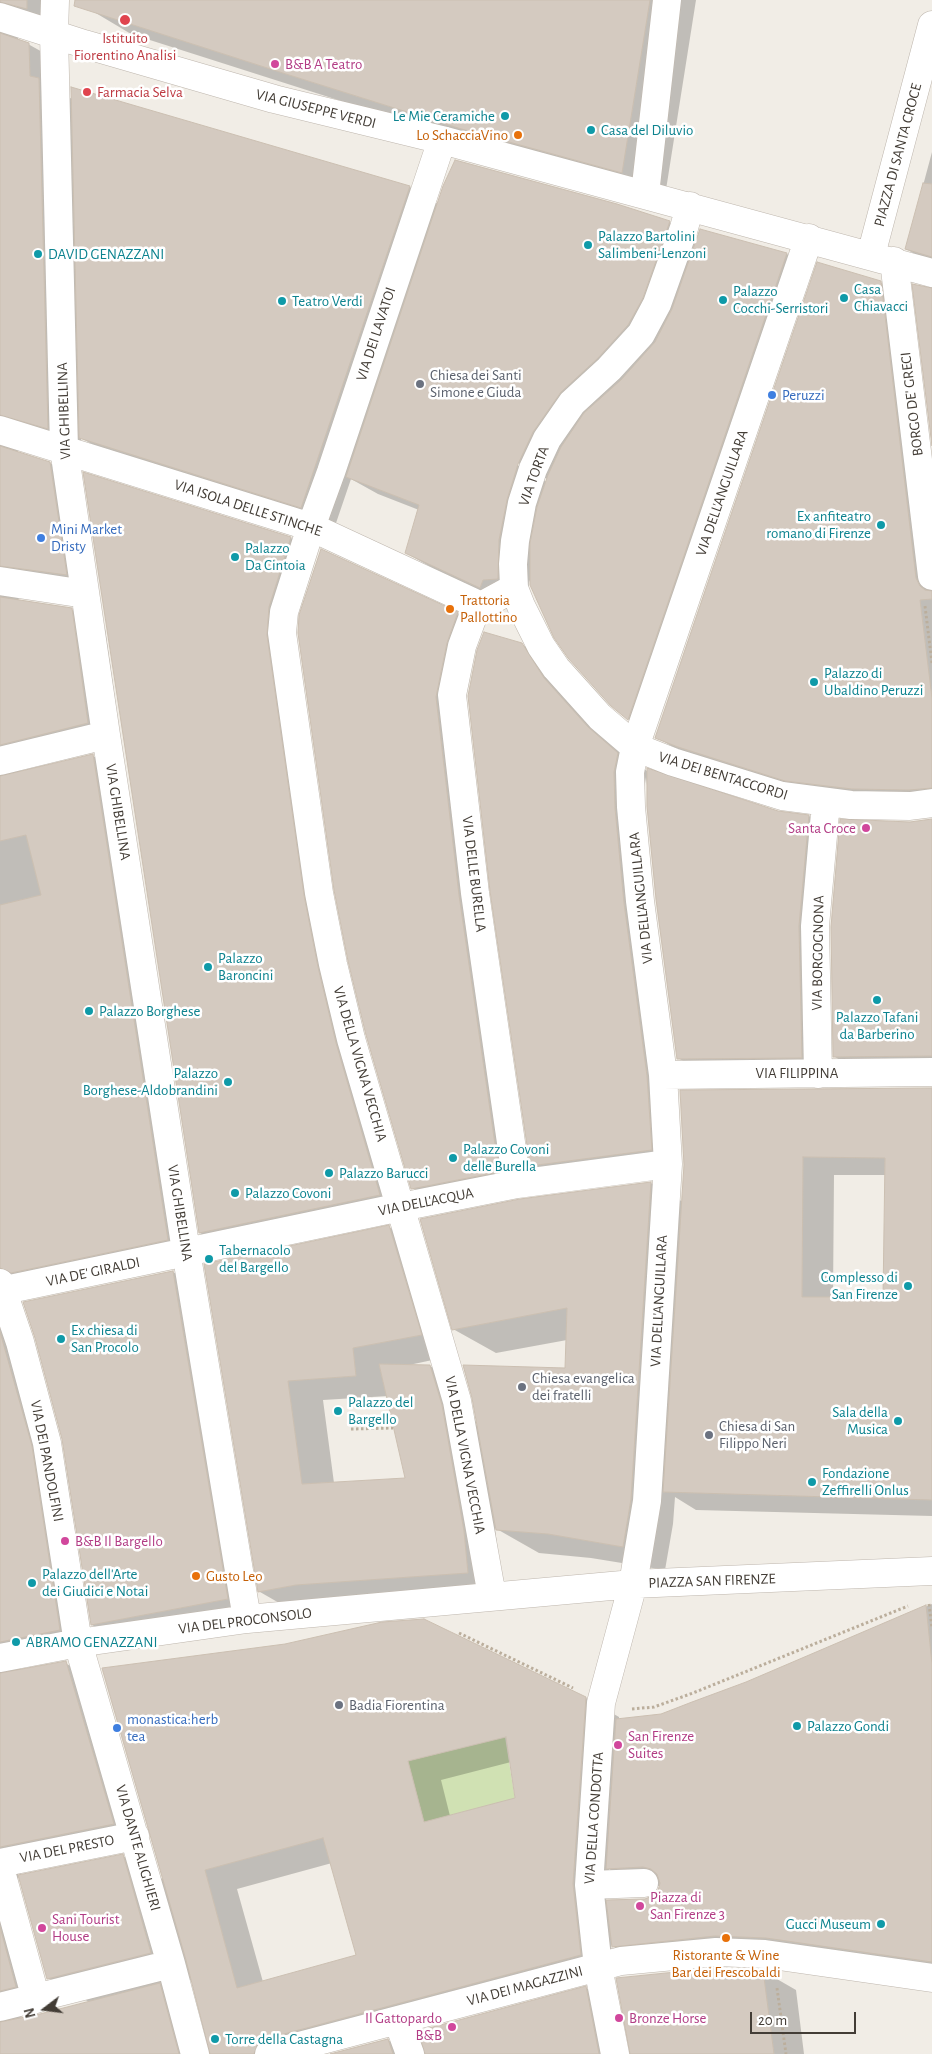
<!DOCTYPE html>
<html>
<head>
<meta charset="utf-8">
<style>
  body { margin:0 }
  #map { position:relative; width:932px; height:2054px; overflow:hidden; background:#f1ede6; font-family:"Alegreya Sans",sans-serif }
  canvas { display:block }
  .north { position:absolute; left:20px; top:1984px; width:50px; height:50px; -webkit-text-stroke:4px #fff; paint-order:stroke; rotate:255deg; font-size:14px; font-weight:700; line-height:20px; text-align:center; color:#433d36 }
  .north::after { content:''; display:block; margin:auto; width:18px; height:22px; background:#433d36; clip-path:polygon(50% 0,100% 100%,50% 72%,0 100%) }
  .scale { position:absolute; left:750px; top:2012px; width:106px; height:22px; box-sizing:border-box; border:2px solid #433d36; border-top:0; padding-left:6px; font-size:15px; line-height:18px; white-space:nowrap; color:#433d36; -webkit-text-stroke:4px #fff; paint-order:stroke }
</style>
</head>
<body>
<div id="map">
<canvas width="932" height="2054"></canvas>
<div class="north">N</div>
<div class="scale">20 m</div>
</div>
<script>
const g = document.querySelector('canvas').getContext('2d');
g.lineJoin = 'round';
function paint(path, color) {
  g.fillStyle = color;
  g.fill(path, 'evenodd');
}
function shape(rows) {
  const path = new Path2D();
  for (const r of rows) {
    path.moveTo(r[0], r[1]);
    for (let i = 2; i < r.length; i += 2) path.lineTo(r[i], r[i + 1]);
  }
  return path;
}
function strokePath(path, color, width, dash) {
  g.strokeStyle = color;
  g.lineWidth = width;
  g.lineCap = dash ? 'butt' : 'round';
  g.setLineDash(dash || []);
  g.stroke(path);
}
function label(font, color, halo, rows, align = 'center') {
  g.font = font + ' "Alegreya Sans",sans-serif';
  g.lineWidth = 5;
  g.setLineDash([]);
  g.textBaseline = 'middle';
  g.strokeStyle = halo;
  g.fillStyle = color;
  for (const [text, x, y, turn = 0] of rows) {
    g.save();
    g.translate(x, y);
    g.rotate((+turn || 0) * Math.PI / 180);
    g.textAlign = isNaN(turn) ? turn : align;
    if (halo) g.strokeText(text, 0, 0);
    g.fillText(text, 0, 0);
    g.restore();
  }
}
const green = shape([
  [505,1737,515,1799,424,1822,408,1761]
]);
const shadow = shape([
  [0,0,66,0,18,32,18,40,28,44,62,63,63,94,72,99,72,89,410,187,438,204,669,222,698,238,701,230,787,254,809,267,651,732,628,719,612,705,556,637,529,580,528,596,511,605,436,570,406,553,419,510,378,494,351,479,335,526,115,457,81,438,81,447,18,444,18,453,50,463,83,482,99,594,36,584,21,590,18,601,71,609,105,628,121,742,30,765,23,768,19,774,93,756,126,775,201,1258,18,1299,65,1466,93,1649,23,1665,19,1672,65,1663,99,1682,147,1843,23,1870,20,1875,18,1873,23,2014,19,2020,89,2002,48,1978,123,1856,164,1880,151,1832,586,1698,619,1717,619,1720,661,1715,746,1684,932,1604,932,1975,798,1956,644,1965,611,1945,614,1974,312,2054,211,2054,192,1980,164,1987,206,2054,0,2054],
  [513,460,547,479,547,482,512,462],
  [511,1762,517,1799,450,1816,441,1780],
  [332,1863,357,1956,263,1982,237,1889],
  [609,1869,639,1886,660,1886,659,1891,653,1898,645,1900,606,1901],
  [89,0,696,0,665,196,501,152,131,34,89,9],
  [932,152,932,264,906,249],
  [880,282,912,301,932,465,932,808,818,798,688,756,656,737],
  [85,474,291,538,313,551,289,649,326,909,402,1208,223,1246,200,1233],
  [457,614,482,628,471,657,461,711,523,1185,437,1202,412,1188,336,890],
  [521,644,552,662,619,746,648,772,777,812,809,816,834,831,825,941,827,1072,703,1073,678,1058,646,777,644,790,645,826,681,1167,562,1183,531,1166],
  [932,820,932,1074,866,1075,835,1057,910,823],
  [932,1089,932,1516,696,1510,675,1497,673,1524,665,1570,591,1558,539,1553,495,1528,503,1593,295,1612,260,1592,205,1265,389,1227,424,1247,456,1355,409,1365,430,1366,465,1386,477,1426,479,1426,567,1369,567,1340,496,1353,453,1329,520,1201,651,1183,683,1202],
  [834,1175,886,1175,885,1299,833,1298],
  [388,1396,406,1479,334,1483,323,1400],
  [173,1272,198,1286,252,1612,117,1639,92,1625,63,1439,36,1338,25,1303],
  [763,1971,796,1990,804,2054,631,2054],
  [586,1988,619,2007,628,2054,426,2054],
  [388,2040,412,2054,335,2054]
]);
const building = shape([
  [0,0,27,0,27,9,0,2,0,0],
  [75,0,650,0,622,173,458,128,286,74,74,6,75,0],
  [0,33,29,43,30,76,39,78,48,429,0,415,0,33],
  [71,87,410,186,301,508,79,438,71,87],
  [455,160,617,204,670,221,643,298,628,325,598,358,561,392,533,432,518,464,507,500,499,540,498,579,483,580,480,588,405,553,419,505,346,477,443,186,455,160],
  [923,183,932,184,932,257,905,249,923,183],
  [700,229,787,253,628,720,611,706,568,658,554,638,530,585,530,543,537,507,548,475,561,447,584,413,621,380,655,342,672,309,700,229],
  [817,262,881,281,916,578,920,586,925,590,932,591,932,599,920,600,932,698,932,788,909,790,852,789,785,781,678,747,655,738,817,262],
  [912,284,932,288,932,446,912,284],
  [0,446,50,462,67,575,0,566,0,446],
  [83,472,291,537,269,607,267,635,304,895,318,967,336,1043,380,1195,199,1233,83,472],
  [321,549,458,612,447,643,436,697,459,895,499,1172,411,1189,366,1035,348,961,334,890,298,633,299,615,321,549],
  [0,597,72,608,88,723,0,745,0,597],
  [484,632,522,643,544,678,588,727,618,753,614,772,615,808,624,903,647,1076,652,1150,530,1166,490,891,468,696,477,650,484,632],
  [93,754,168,1240,11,1273,0,1268,0,905,41,895,26,835,0,841,0,776,93,754],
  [647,768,778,811,809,815,799,926,802,1058,677,1059,656,899,647,806,647,768],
  [840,819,910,822,932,819,932,1056,833,1057,831,927,840,819],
  [932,1088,932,1500,663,1492,684,1165,680,1090,932,1088],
  [803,1157,885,1158,883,1297,802,1297,803,1157],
  [651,1182,631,1499,623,1547,548,1534,496,1530,472,1398,463,1365,565,1368,567,1308,452,1330,420,1219,520,1199,651,1182],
  [389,1225,422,1335,353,1348,356,1376,288,1381,302,1484,405,1478,379,1364,430,1365,442,1405,464,1531,468,1573,296,1585,258,1592,204,1264,389,1225],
  [173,1271,228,1599,91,1625,62,1439,35,1338,23,1302,173,1271],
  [0,1332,32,1446,60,1630,0,1642,0,1332],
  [926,1605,932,1664,932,1962,766,1938,715,1936,612,1947,606,1900,645,1899,652,1896,658,1891,660,1883,657,1874,651,1869,643,1867,606,1869,616,1719,661,1714,692,1702,746,1682,926,1605],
  [424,1619,586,1697,573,1884,581,1955,265,2039,258,2043,254,2054,210,2054,186,1960,102,1668,285,1644,382,1622,424,1619],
  [506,1737,515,1798,424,1822,408,1761,506,1737],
  [323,1838,356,1955,237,1988,205,1870,323,1838],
  [66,1661,114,1824,0,1847,0,1673,66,1661],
  [123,1854,151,1953,47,1979,18,1875,123,1854],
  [0,1927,16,1987,0,1991,0,1927],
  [716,1968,763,1970,774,2054,630,2054,616,1978,716,1968],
  [160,1983,179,2054,0,2054,0,2022,40,2014,160,1983],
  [586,1986,599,2054,425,2054,418,2031,586,1986],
  [388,2039,393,2054,330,2054,388,2039]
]);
const path = shape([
  [925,606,932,663],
  [351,1429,393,1428],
  [929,1604,932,1628],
  [459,1633,573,1688],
  [632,1709,654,1707,693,1693,908,1606],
  [777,1988,786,2054]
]);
const street = shape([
  [55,0,54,34,64,449,106,735,186,1251,247,1619],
  [0,17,84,44,274,99,442,140,932,273],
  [442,140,331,472,311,527,284,612,282,633,319,893,333,964,351,1039,457,1401,492,1596],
  [645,194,667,0],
  [690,206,684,228,657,304,641,334,609,369,572,403,547,439,533,469,522,503,515,541,513,564,514,588,521,606,541,646,556,668,600,717,635,747,673,762,782,796,851,805,910,806,932,803],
  [871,255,932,25],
  [894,261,932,576],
  [0,430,311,527,481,606],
  [0,581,85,594],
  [514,588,481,606,472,619,462,646,452,695,475,893,517,1184],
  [0,761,106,735],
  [818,1074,815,926,826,802],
  [663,1075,932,1072],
  [0,1283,20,1342,47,1443,78,1643,171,1964,195,2054],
  [0,1291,401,1207,517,1184,668,1164],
  [0,1658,78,1643,247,1619,633,1584,932,1571],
  [0,1863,135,1836],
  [0,1868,36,1999],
  [589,1885,644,1883],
  [0,2007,171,1964],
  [398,2021,410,2054],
  [269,2054,621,1961,716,1952,765,1954,932,1978],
  [615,2054,598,1967,589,1885,601,1703,633,1584,647,1501,668,1164,663,1075,640,901,631,807,630,772,635,747,809,238]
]);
const markers = [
  [125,20,6,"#e0444e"],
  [275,64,5,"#d1479c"],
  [87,92,5,"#e0444e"],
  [505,116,5,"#0f9aa8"],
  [591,130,5,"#0f9aa8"],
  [518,135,5,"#e8710a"],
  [588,245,5,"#0f9aa8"],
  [38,254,5,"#0f9aa8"],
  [844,298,5,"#0f9aa8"],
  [723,300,5,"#0f9aa8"],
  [282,301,5,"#0f9aa8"],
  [420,384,5,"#6b7280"],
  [772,395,5,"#3f7fe0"],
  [881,525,5,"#0f9aa8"],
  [41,538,5,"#3f7fe0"],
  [235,557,5,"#0f9aa8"],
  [450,609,5,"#e8710a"],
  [814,682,5,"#0f9aa8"],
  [866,828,5,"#d1479c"],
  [208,967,5,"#0f9aa8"],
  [877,1000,5,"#0f9aa8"],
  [89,1011,5,"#0f9aa8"],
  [228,1082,5,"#0f9aa8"],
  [453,1158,5,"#0f9aa8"],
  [329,1173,5,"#0f9aa8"],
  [235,1193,5,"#0f9aa8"],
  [209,1259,5,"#0f9aa8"],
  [908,1286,5,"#0f9aa8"],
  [61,1339,5,"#0f9aa8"],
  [522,1387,5,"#6b7280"],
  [338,1411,5,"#0f9aa8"],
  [898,1421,5,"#0f9aa8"],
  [709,1435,5,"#6b7280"],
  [812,1482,5,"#0f9aa8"],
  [65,1541,5,"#d1479c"],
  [196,1576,5,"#e8710a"],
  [32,1583,5,"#0f9aa8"],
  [16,1642,5,"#0f9aa8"],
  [339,1705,5,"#6b7280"],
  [797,1726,5,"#0f9aa8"],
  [117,1728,5,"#3f7fe0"],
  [618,1745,5,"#d1479c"],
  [640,1906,5,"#d1479c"],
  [881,1924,5,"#0f9aa8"],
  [42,1928,5,"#d1479c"],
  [726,1938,5,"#e8710a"],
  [619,2018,5,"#d1479c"],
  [452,2027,5,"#d1479c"],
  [215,2039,5,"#0f9aa8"]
];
const healthNames = [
  ["Istituito",125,38],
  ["Fiorentino Analisi",125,55],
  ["Farmacia Selva",97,92,"left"]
];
const hotelNames = [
  ["B&B A Teatro",285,64],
  ["Santa Croce",856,828,"right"],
  ["B&B Il Bargello",75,1541],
  ["San Firenze",628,1736],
  ["Suites",628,1753],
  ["Piazza di",650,1897],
  ["San Firenze 3",650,1914],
  ["Sani Tourist",52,1919],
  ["House",52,1936],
  ["Il Gattopardo",442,2018,"right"],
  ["B&B",442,2035,"right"],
  ["Bronze Horse",629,2018]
];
const streetNames = [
  ["VIA GIUSEPPE VERDI",316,109,14],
  ["PIAZZA DI SANTA CROCE",898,155,-75],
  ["VIA DEI LAVATOI",376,334,-72],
  ["BORGO DE' GRECI",912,404,-97],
  ["VIA GHIBELLINA",64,411,-92],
  ["VIA TORTA",534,476,-70],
  ["VIA DELL'ANGUILLARA",722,493,-71],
  ["VIA ISOLA DELLE STINCHE",248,508,18],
  ["VIA DEI BENTACCORDI",723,776,17],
  ["VIA GHIBELLINA",118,812,81],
  ["VIA DELLE BURELLA",474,874,83],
  ["VIA DELL'ANGUILLARA",641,898,-96],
  ["VIA BORGOGNONA",818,953,-89],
  ["VIA DELLA VIGNA VECCHIA",360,1064,74],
  ["VIA FILIPPINA",797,1073],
  ["VIA DELL'ACQUA",426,1202,-11],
  ["VIA GHIBELLINA",180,1213,81],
  ["VIA DE' GIRALDI",93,1272,-12],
  ["VIA DELL'ANGUILLARA",659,1301,-87],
  ["VIA DELLA VIGNA VECCHIA",465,1455,79],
  ["VIA DEI PANDOLFINI",47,1461,79],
  ["PIAZZA SAN FIRENZE",712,1581,-2],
  ["VIA DEL PROCONSOLO",245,1621,-7],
  ["VIA DELLA CONDOTTA",594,1818,-86],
  ["VIA DANTE ALIGHIERI",138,1848,74],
  ["VIA DEL PRESTO",67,1849,-11],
  ["VIA DEI MAGAZZINI",525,1986,-15]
];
const cultureNames = [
  ["Le Mie Ceramiche",495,116,"right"],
  ["Casa del Diluvio",601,130],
  ["Palazzo Bartolini",598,236],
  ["Salimbeni-Lenzoni",598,253],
  ["DAVID GENAZZANI",48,254],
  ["Casa",854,289],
  ["Chiavacci",854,306],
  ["Palazzo",733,291],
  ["Cocchi-Serristori",733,308],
  ["Teatro Verdi",292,301],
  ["Ex anfiteatro",871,516,"right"],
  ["romano di Firenze",871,533,"right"],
  ["Palazzo",245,548],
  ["Da Cintoia",245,565],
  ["Palazzo di",824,673],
  ["Ubaldino Peruzzi",824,690],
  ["Palazzo",218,958],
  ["Baroncini",218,975],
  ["Palazzo Borghese",99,1011],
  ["Palazzo Tafani",877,1017,"center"],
  ["da Barberino",877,1034,"center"],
  ["Palazzo",218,1073,"right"],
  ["Borghese-Aldobrandini",218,1090,"right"],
  ["Palazzo Covoni",463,1149],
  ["delle Burella",463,1166],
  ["Palazzo Barucci",339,1173],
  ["Palazzo Covoni",245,1193],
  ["Tabernacolo",219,1250],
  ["del Bargello",219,1267],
  ["Complesso di",898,1277,"right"],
  ["San Firenze",898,1294,"right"],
  ["Ex chiesa di",71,1330],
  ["San Procolo",71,1347],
  ["Palazzo del",348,1402],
  ["Bargello",348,1419],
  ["Sala della",888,1412,"right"],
  ["Musica",888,1429,"right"],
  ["Fondazione",822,1473],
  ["Zeffirelli Onlus",822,1490],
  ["Palazzo dell'Arte",42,1574],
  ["dei Giudici e Notai",42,1591],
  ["ABRAMO GENAZZANI",26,1642],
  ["Palazzo Gondi",807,1726],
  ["Gucci Museum",871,1924,"right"],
  ["Torre della Castagna",225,2039]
];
const foodNames = [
  ["Lo SchacciaVino",508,135,"right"],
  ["Trattoria",460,600],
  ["Pallottino",460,617],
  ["Gusto Leo",206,1576],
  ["Ristorante & Wine",726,1955,"center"],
  ["Bar dei Frescobaldi",726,1972,"center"]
];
const worshipNames = [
  ["Chiesa dei Santi",430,375],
  ["Simone e Giuda",430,392],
  ["Chiesa evangelica",532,1378],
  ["dei fratelli",532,1395],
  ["Chiesa di San",719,1426],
  ["Filippo Neri",719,1443],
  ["Badia Fiorentina",349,1705]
];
const shopNames = [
  ["Peruzzi",782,395],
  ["Mini Market",51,529],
  ["Dristy",51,546],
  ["monastica:herb",127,1719],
  ["tea",127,1736]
];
paint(green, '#d0e1b3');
paint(shadow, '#0003');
paint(building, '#d4cac0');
strokePath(building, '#cbbfb1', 1);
strokePath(street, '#beb6ad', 29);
strokePath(path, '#bbae9c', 3, [2.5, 2.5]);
strokePath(street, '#fff', 28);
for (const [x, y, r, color] of markers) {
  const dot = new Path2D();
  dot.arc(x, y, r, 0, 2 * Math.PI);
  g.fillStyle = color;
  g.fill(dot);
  strokePath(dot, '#fff', 2);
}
label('15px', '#be3a42', '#fff', healthNames);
label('15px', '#b23c85', '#fff', hotelNames, 'left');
label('15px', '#433d36', '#fff', streetNames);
label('15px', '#0d838f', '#fff', cultureNames, 'left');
label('15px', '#c56008', '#fff', foodNames, 'left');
label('15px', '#5b616d', '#fff', worshipNames, 'left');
label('15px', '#366cbe', '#fff', shopNames, 'left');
</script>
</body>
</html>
